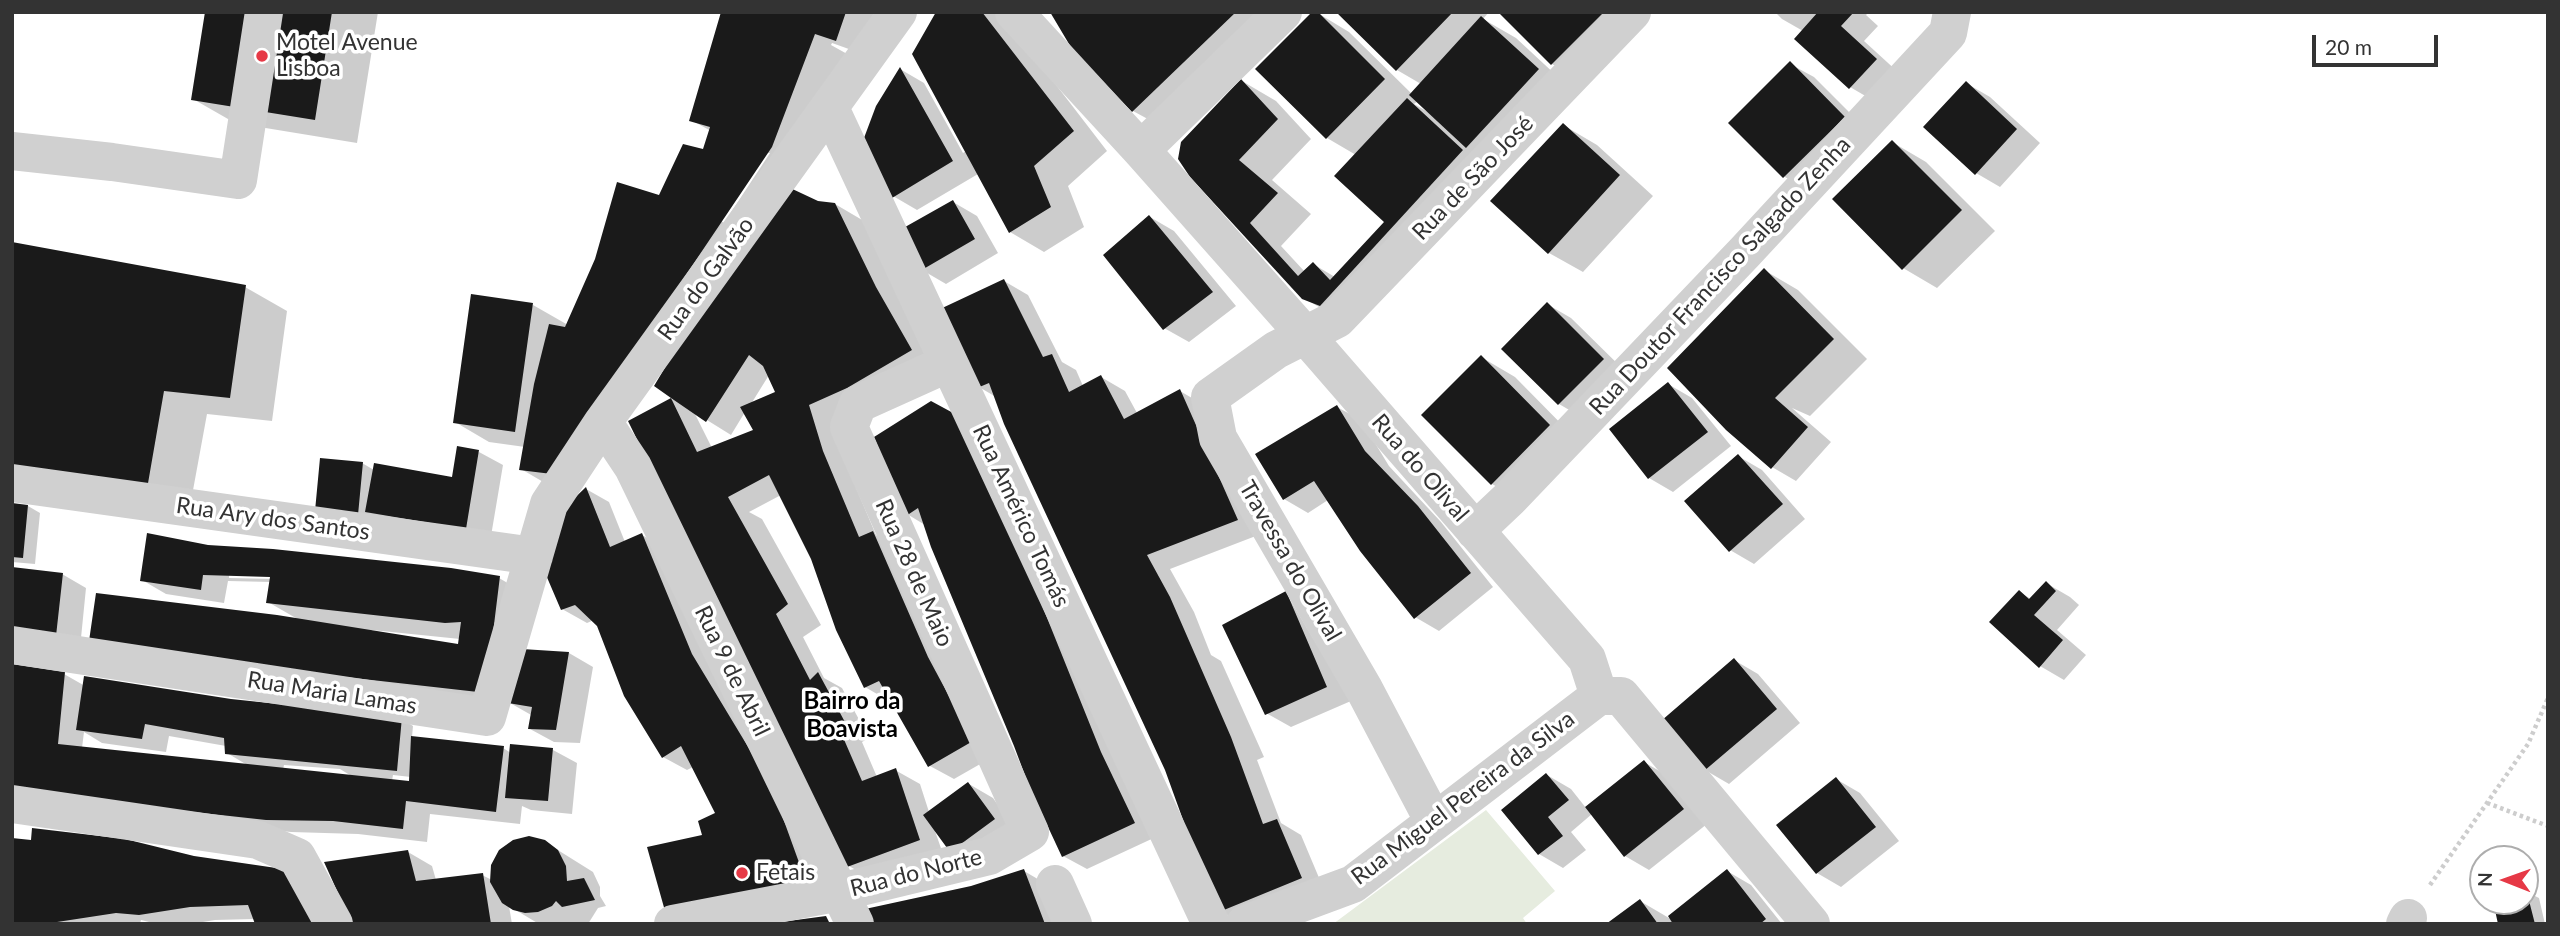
<!DOCTYPE html>
<html>
<head>
<meta charset="utf-8">
<style>
  body { margin:0 }
  #map { position:relative; width:2560px; height:936px; overflow:hidden; background:#fff; font-family:Lato,sans-serif }
  canvas { display:block }
  .frame { position:absolute; inset:0; border:14px solid #333; pointer-events:none }
  .north { position:absolute; left:2469px; top:845px; width:70px; height:70px; box-sizing:border-box; background:#fff; border:2px solid #adadad; border-radius:50%; rotate:271deg; font-size:19px; font-weight:700; line-height:28px; text-align:center; color:#333 }
  .north::after { content:''; display:block; margin:auto; width:24px; height:32px; background:#e63946; clip-path:polygon(50% 0,100% 100%,50% 72%,0 100%) }
  .scale { position:absolute; left:2312px; top:35px; width:126px; height:32px; box-sizing:border-box; border:4px solid #333; border-top:0; padding-left:9px; font-size:21px; line-height:24px; white-space:nowrap; color:#333; -webkit-text-stroke:5px #fff; paint-order:stroke }
</style>
</head>
<body>
<div id="map">
<canvas width="2560" height="936"></canvas>
<div class="frame"></div>
<div class="north">N</div>
<div class="scale">20 m</div>
</div>
<script>
const g = document.querySelector('canvas').getContext('2d');
g.lineJoin = 'round';
function paint(path, color) {
  g.fillStyle = color;
  g.fill(path, 'evenodd');
}
function shape(rows) {
  const path = new Path2D();
  for (const r of rows) {
    path.moveTo(r[0], r[1]);
    for (let i = 2; i < r.length; i += 2) path.lineTo(r[i], r[i + 1]);
  }
  return path;
}
function strokePath(path, color, width, dash) {
  g.strokeStyle = color;
  g.lineWidth = width;
  g.lineCap = dash ? 'butt' : 'round';
  g.setLineDash(dash || []);
  g.stroke(path);
}
function label(font, color, halo, rows, align = 'center') {
  g.font = font + ' Lato,sans-serif';
  g.lineWidth = 7;
  g.setLineDash([]);
  g.textBaseline = 'middle';
  g.strokeStyle = halo;
  g.fillStyle = color;
  for (const [text, x, y, turn = 0] of rows) {
    g.save();
    g.translate(x, y);
    g.rotate((+turn || 0) * Math.PI / 180);
    g.textAlign = isNaN(turn) ? turn : align;
    if (halo) g.strokeText(text, 0, 0);
    g.fillText(text, 0, 0);
    g.restore();
  }
}
const green = shape([
  [1486,810,1555,891,1523,918,1527,924,1333,924]
]);
const shadow = shape([
  [207,12,378,12,357,143,235,123,193,99],
  [723,12,874,12,860,53,832,43,831,45,849,55,750,230,818,202,835,204,869,224,935,364,871,401,847,466,876,535,897,547,996,755,954,779,930,766,892,699,889,701,865,687,813,558,781,495,749,512,762,519,821,625,803,637,824,678,842,688,869,738,862,742,877,777,895,770,920,784,929,812,969,784,993,798,1018,833,975,865,935,831,943,854,873,880,849,866,631,422,675,398,696,320,545,483,521,469,525,447,489,442,455,422,533,305,568,325,704,151,711,131,691,120],
  [766,153,770,153,724,223,721,221],
  [769,375,777,393,751,404],
  [694,412,731,435,745,412,756,431,712,448],
  [938,12,1000,12,1107,151,1068,186,1084,227,1044,252,1010,232,978,174,917,210,893,196,900,69,924,83,963,153,966,151],
  [1052,12,1273,12,1168,130,1133,111,1074,48],
  [1316,12,1349,32,1412,94,1421,84,1397,70,1338,12,1489,12,1483,19,1516,38,1572,90,1328,312,1303,298,1192,176,1242,81,1276,101,1311,139,1272,180,1311,214,1281,246,1305,272,1313,264,1335,277,1391,228,1356,155,1327,138],
  [1418,101,1428,112,1414,104],
  [1500,12,1632,12,1576,78,1552,64],
  [1775,12,1869,12,1866,15,1878,26,1864,41,1899,73,1874,101,1850,87,1803,31,1782,19],
  [1790,64,1814,77,1868,131,1809,191,1785,177,1731,123],
  [1966,83,1990,97,2040,143,2000,187,1976,173],
  [1563,125,1597,145,1653,196,1583,272,1549,253],
  [1892,142,1926,162,1995,231,1937,288,1903,268],
  [953,202,977,216,998,253,946,284,922,270],
  [1150,217,1174,231,1236,306,1189,342,1164,328],
  [1764,270,1798,290,1867,359,1810,416,1792,408,1831,442,1796,481,1772,467],
  [1004,281,1028,295,1062,362,1076,370,1083,386,1101,377,1125,391,1137,413,1180,391,1214,411,1261,534,1170,569,1194,612,1211,655,1221,661,1264,757,1257,760,1281,823,1301,835,1325,892,1242,924,1220,911,1167,768,996,397,979,387],
  [245,287,287,311,272,421,207,414,189,512,12,488],
  [1547,304,1571,318,1627,373,1583,418,1559,404],
  [1481,357,1515,377,1583,446,1526,503,1492,484],
  [1668,384,1692,398,1731,446,1673,492,1649,478],
  [1337,407,1361,420,1389,466,1441,522,1493,587,1439,631,1415,617,1328,500,1308,513,1284,499],
  [955,415,1158,836,1087,869,1063,856,925,525,907,514],
  [479,452,503,465,490,542,341,524,362,463,374,470,453,479],
  [1738,456,1762,470,1805,519,1754,564,1730,550],
  [586,489,609,502,625,542,642,535,666,549,828,892,704,836,717,814,693,767,687,770,663,757,598,625,594,620,587,623,562,609],
  [12,505,28,506,40,513,35,564,12,562],
  [207,547,499,578,523,592,502,705,363,688,301,621,268,602,271,582,228,581,224,603,166,594,142,580],
  [229,574,278,575,278,579,229,578],
  [372,630,460,639,459,646,372,633],
  [62,574,86,588,80,648,12,637],
  [2046,583,2070,597,2079,605,2057,630,2086,655,2064,680,2040,666,2019,592,2031,599],
  [1286,593,1351,701,1291,727,1266,713],
  [524,651,569,653,593,667,580,743,554,742,530,729,533,716,510,703],
  [1734,660,1758,674,1800,723,1729,784,1705,770],
  [12,666,64,674,85,686,402,719,413,726,412,737,503,748,511,753,553,750,577,763,572,814,531,810,522,806,520,824,430,814,427,842,358,834,291,832,250,828,16,754,16,724,12,724],
  [84,732,102,743,166,752,169,736,226,746,227,753,249,766,82,748],
  [284,765,340,769,353,777,283,770],
  [393,775,411,777,410,783,392,781],
  [1644,762,1668,776,1707,824,1649,870,1625,856,1592,814,1571,832,1586,850,1563,868,1539,854,1547,775,1571,789,1586,808],
  [1836,779,1860,793,1899,841,1841,887,1817,873],
  [12,840,335,924,255,919,215,920,191,924,157,924,141,920,140,924,12,924],
  [545,842,593,872,600,887,600,896,606,906,598,908,588,924,539,924,509,906,512,924,354,924,408,852,432,866,436,880,482,875,492,880],
  [1024,871,1048,885,1063,924,873,924],
  [1727,871,1751,885,1782,924,1609,924,1640,901,1669,918],
  [2525,891,2539,898,2545,924,2500,924,2495,901,2525,901]
]);
const building = shape([
  [205,12,332,12,315,120,191,100],
  [721,12,846,12,836,41,815,34,772,147,552,474,519,470,534,384,549,324,565,327,595,259,617,182,659,195,683,144,703,149,710,127,689,121],
  [936,12,982,12,1074,131,1034,166,1051,207,1009,233,912,54],
  [1050,12,1236,12,1132,112,1072,49],
  [1312,12,1318,12,1385,79,1326,139,1255,69],
  [1336,12,1453,12,1396,71],
  [1498,12,1604,12,1551,65],
  [1818,12,1854,12,1841,26,1877,59,1849,89,1794,39],
  [1481,16,1539,69,1466,148,1409,95],
  [1790,61,1845,117,1783,178,1728,123],
  [900,67,953,161,892,198,864,138,876,106],
  [1241,79,1278,119,1239,160,1278,193,1250,223,1298,276,1313,262,1330,280,1384,222,1334,176,1407,98,1463,150,1320,306,1302,299,1190,177,1178,159,1181,142],
  [1966,81,2017,129,1975,175,1923,127],
  [1563,123,1620,175,1548,254,1490,201],
  [1892,140,1962,210,1902,270,1832,199],
  [786,186,818,201,835,203,876,287,912,350,847,388,809,405,823,451,859,537,873,531,928,657,973,741,928,767,879,681,864,688,836,630,811,559,769,475,728,497,788,604,776,614,810,680,818,672,846,724,839,728,862,781,896,768,920,840,847,867,628,421,671,398,697,452,753,430,740,407,775,392,763,366,749,355,706,422,671,398,654,386,694,319],
  [953,200,975,239,920,271,898,231],
  [1149,215,1213,292,1163,330,1103,255],
  [12,242,246,285,230,398,164,391,147,489,12,470],
  [1764,268,1834,339,1775,398,1808,427,1771,469,1726,430,1667,368],
  [1004,279,1043,357,1052,354,1069,392,1101,375,1124,419,1180,389,1238,520,1147,555,1170,597,1231,737,1263,824,1277,819,1302,878,1219,912,1195,853,1165,770,1004,424,989,383,977,388,938,310],
  [471,294,533,303,515,432,453,423],
  [1547,302,1604,359,1558,405,1501,349],
  [1481,355,1550,425,1491,485,1421,415],
  [1668,382,1708,432,1648,479,1609,429],
  [931,401,955,414,1035,588,1101,752,1135,823,1062,857,1029,786,1014,746,931,547,918,508,906,516,874,437],
  [1337,405,1365,451,1418,506,1471,573,1414,619,1360,551,1314,481,1283,500,1255,454],
  [457,446,479,450,466,529,365,512,374,463,452,477],
  [1738,454,1783,504,1729,552,1684,501],
  [320,458,363,462,358,515,315,511],
  [586,487,610,547,642,533,692,654,771,785,805,879,665,911,647,847,702,835,698,821,715,813,681,746,662,758,624,696,597,626,575,605,561,610,546,575,560,512],
  [12,503,28,505,23,558,12,557],
  [147,533,208,545,273,549,451,568,500,576,491,649,478,692,88,648,96,593,277,615,458,644,461,622,445,623,266,603,270,577,203,575,201,590,140,581],
  [12,567,63,573,56,636,12,629],
  [2046,581,2056,591,2034,615,2063,640,2039,668,1989,622,2019,590,2029,599],
  [1286,591,1327,687,1265,715,1222,625],
  [522,649,569,652,556,730,528,729,532,707,508,703],
  [1734,658,1777,709,1704,771,1661,721],
  [12,664,65,672,58,744,409,781,411,736,504,746,496,812,406,801,403,829,333,821,266,820,12,792,12,751,14,751],
  [84,676,231,699,402,717,397,771,225,754,224,738,145,724,142,739,76,730],
  [510,744,553,748,548,801,505,798],
  [1644,760,1684,809,1624,857,1585,807],
  [1546,773,1569,800,1548,817,1563,836,1538,855,1501,810],
  [1836,777,1876,827,1816,874,1776,825],
  [968,782,995,819,950,852,923,815],
  [32,828,125,839,194,856,290,870,318,924,255,924,248,905,190,907,139,915,116,913,44,924,12,924,12,838,31,840],
  [529,836,545,840,558,850,566,866,567,881,584,878,595,900,562,907,556,901,552,906,538,912,525,913,513,910,502,903,490,882,491,865,499,850,513,840],
  [408,850,416,881,483,873,491,924,352,924,324,862],
  [1024,869,1045,924,871,924,865,909,971,886],
  [1727,869,1766,919,1760,924,1673,924,1668,916],
  [2525,885,2535,924,2498,924,2493,901,2525,901],
  [1640,899,1658,924,1606,924],
  [826,916,830,924,781,924,781,922]
]);
const path = shape([
  [2487,803,2548,826],
  [2430,885,2528,744,2548,698]
]);
const minor = shape([
  [1014,12,1141,150,1306,336,1587,659,1599,696,1621,696,1811,924],
  [830,108,1211,924],
  [1141,150,1283,12],
  [12,151,112,162,238,180,264,12],
  [603,422,633,467,855,924],
  [12,483,534,556],
  [1475,531,1510,498,1745,252,1948,33,1952,12],
  [12,645,487,717,549,504,603,422,898,12],
  [12,804,258,840,297,857,334,924],
  [1434,822,1364,689,1218,438,1210,397,1276,350,1337,319,1632,12],
  [1055,884,1073,924],
  [673,924,840,892,989,856,1030,832,849,427,858,404,949,363],
  [1245,924,1353,884,1599,696],
  [2405,924,2408,918]
]);
const markers = [
  [262,56,7,"#e63946"],
  [742,873,7,"#e63946"]
];
const poiNames = [
  ["Motel Avenue",276,43],
  ["Lisboa",276,69],
  ["Fetais",756,873]
];
const streetNames = [
  ["Rua de São José",1473,178,-46],
  ["Rua Doutor Francisco Salgado Zenha",1720,276,-47],
  ["Rua do Galvão",706,279,-54],
  ["Rua do Olival",1420,468,49],
  ["Rua Américo Tomás",1021,516,65],
  ["Rua Ary dos Santos",273,519,8],
  ["Travessa do Olival",1290,561,60],
  ["Rua 28 de Maio",914,573,66],
  ["Rua 9 de Abril",732,671,64],
  ["Rua Maria Lamas",332,693,9],
  ["Rua Miguel Pereira da Silva",1463,798,-37],
  ["Rua do Norte",916,873,-14]
];
const neighbourhoodNames = [
  ["Bairro da",852,701],
  ["Boavista",852,729]
];
paint(green, '#e6ecdf');
paint(shadow, '#0003');
paint(building, '#1a1a1a');
strokePath(path, '#cdcdcd', 4.5, [3.5, 3.5]);
strokePath(minor, '#d0d0d0', 38);
for (const [x, y, r, color] of markers) {
  const dot = new Path2D();
  dot.arc(x, y, r, 0, 2 * Math.PI);
  g.fillStyle = color;
  g.fill(dot);
  strokePath(dot, '#fff', 2.5);
}
label('23px', '#333', '#fff', poiNames, 'left');
label('23px', '#333', '#fff', streetNames);
label('bold 24px', '#000', '#fff', neighbourhoodNames);
</script>
</body>
</html>
